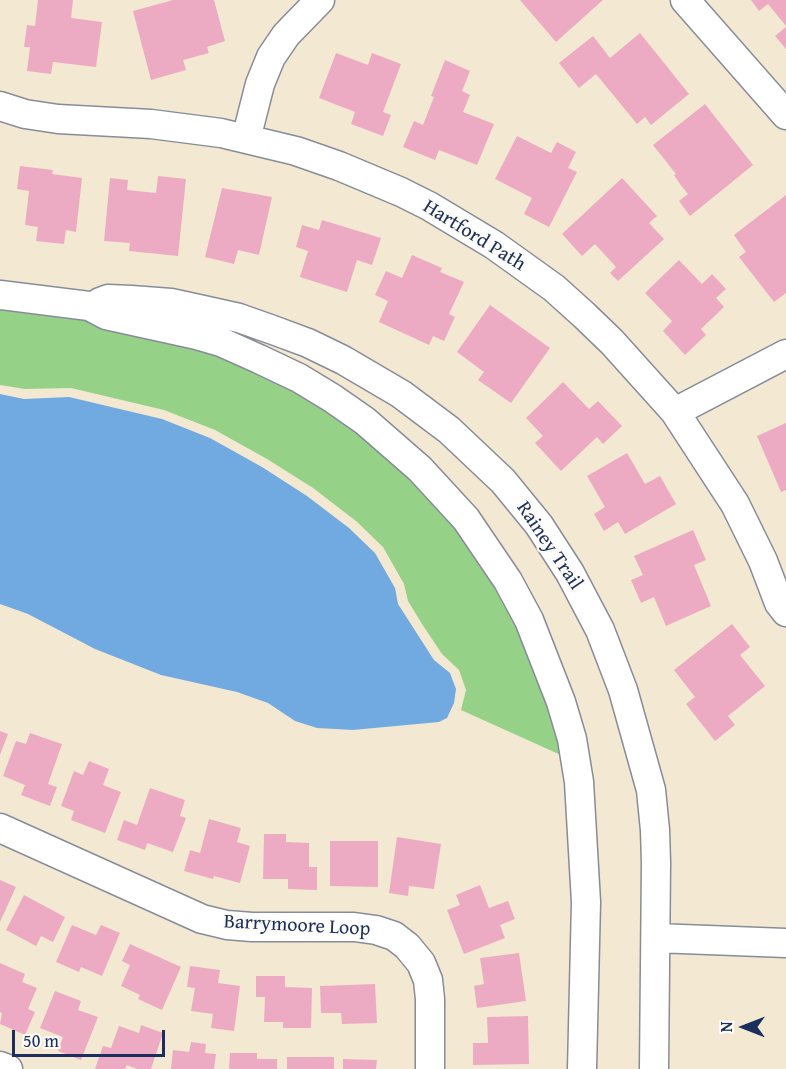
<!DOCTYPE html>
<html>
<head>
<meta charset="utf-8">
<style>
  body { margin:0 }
  #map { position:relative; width:786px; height:1069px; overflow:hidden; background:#f3e9d2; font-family:"Gentium Book Plus",serif }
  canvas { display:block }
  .north { position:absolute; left:714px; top:997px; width:60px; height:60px; -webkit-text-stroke:4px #fdfcf7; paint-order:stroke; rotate:270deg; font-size:16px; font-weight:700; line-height:24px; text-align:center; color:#1b2f5e }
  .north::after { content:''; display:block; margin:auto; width:21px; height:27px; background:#1b2f5e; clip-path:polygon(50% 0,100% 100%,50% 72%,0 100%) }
  .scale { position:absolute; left:12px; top:1030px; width:153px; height:27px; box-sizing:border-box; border:3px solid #1b2f5e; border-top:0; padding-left:8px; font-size:18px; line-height:21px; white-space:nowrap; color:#1b2f5e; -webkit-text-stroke:4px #fdfcf7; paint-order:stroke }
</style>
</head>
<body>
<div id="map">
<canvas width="786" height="1069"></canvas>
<div class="north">N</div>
<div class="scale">50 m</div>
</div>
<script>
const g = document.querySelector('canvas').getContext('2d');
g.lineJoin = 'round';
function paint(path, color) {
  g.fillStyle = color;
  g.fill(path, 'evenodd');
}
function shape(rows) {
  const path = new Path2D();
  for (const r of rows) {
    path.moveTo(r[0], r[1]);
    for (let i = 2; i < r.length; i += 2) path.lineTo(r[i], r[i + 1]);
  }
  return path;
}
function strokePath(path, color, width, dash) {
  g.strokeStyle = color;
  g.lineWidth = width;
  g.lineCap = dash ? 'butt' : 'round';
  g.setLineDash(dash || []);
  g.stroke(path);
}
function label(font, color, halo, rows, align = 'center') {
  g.font = font + ' "Gentium Book Plus",serif';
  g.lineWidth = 4.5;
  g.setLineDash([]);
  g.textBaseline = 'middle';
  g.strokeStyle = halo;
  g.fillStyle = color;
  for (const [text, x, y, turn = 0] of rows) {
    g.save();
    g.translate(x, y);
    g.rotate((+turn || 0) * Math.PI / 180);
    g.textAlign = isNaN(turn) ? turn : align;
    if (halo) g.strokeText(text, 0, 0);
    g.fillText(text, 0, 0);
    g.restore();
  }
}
const green = shape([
  [0,306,80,315,216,352,293,387,357,429,433,498,498,586,535,664,563,756,461,710,466,690,459,670,442,654,422,624,408,601,404,584,383,547,356,521,313,488,267,459,215,430,164,410,71,388,25,389,0,385]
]);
const water = shape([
  [0,394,24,399,69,397,162,419,210,438,262,467,307,496,349,528,375,553,395,588,398,604,434,660,450,673,456,689,454,703,447,718,439,722,385,727,353,730,317,728,295,721,268,703,237,692,161,675,95,649,28,614,0,604]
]);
const building = shape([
  [38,0,73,0,71,18,102,22,96,67,53,62,51,74,27,71,30,47,24,47,27,25,35,26],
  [173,0,214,0,225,41,207,47,209,53,183,60,186,70,151,80,133,11],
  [520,0,603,0,556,42],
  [751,0,786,0,786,26,768,4,759,11],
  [786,27,786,49,775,36],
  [640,33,689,94,651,125,645,117,637,124,596,74,579,88,559,63,593,36,610,58],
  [336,53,368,65,372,53,401,64,383,112,391,115,383,136,351,124,355,112,319,98],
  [445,60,470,71,462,91,470,95,463,112,494,124,477,165,439,150,435,160,403,147,414,121,423,125,434,97,431,96],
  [705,104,753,165,690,216,679,201,688,194,680,184,674,175,676,174,653,145],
  [517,136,551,153,557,142,576,152,568,168,577,172,549,227,524,214,532,198,495,179],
  [20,166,53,170,52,174,82,178,76,232,66,230,64,244,36,241,38,227,25,225,29,191,17,189],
  [158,176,186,179,178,256,129,251,130,243,104,241,110,178,128,180,127,190,156,193],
  [622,178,657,216,649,223,664,239,618,281,610,273,616,267,595,244,582,256,562,234],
  [222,188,272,197,259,255,238,250,234,264,205,257],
  [786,195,786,293,774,302,739,257,746,252,734,235],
  [322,220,381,238,372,265,357,260,347,292,300,277,308,251,296,247,302,225,319,230],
  [412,255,442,268,440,272,464,282,449,314,455,317,444,341,433,336,429,345,379,322,388,301,375,295,386,271,402,278],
  [679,260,702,284,712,274,726,289,716,298,724,307,701,329,706,335,685,355,663,331,672,321,645,293],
  [490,305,550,348,511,403,478,380,484,372,457,352],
  [563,382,589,409,598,401,622,426,603,444,597,437,561,471,535,443,543,436,526,418],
  [786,423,786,490,781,492,757,436],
  [627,453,645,484,660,476,676,504,625,534,618,522,604,531,594,514,605,507,587,476],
  [693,530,706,560,694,565,711,606,666,626,654,597,641,603,631,580,643,575,634,556],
  [732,624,750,647,740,655,765,686,728,716,735,725,715,741,686,704,695,697,674,670],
  [0,731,8,734,0,755],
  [30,733,62,744,48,784,57,787,50,806,21,795,25,785,3,776,16,741,26,744],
  [89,761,109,769,103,785,121,792,105,833,71,820,74,811,61,806,74,771,83,775],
  [150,788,185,800,180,816,186,818,173,852,147,843,145,850,117,840,124,820,137,825],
  [209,819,241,828,237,842,250,846,240,883,214,876,213,879,184,871,190,850,200,853],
  [264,834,286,834,286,842,309,843,309,867,317,867,317,890,288,889,288,879,263,879],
  [397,837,441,844,434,889,409,886,408,896,389,893],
  [330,841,378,841,378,887,330,886],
  [0,880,16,887,0,922],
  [480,885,489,908,508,901,515,919,500,925,505,938,464,954,447,910,460,905,456,895],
  [24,895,65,917,53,942,41,936,36,946,6,930],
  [72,925,96,935,101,925,120,933,102,976,81,967,79,972,56,962],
  [130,944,181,967,162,1010,138,999,140,995,121,986,130,965,122,961],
  [519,953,526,1001,477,1008,474,986,484,984,480,958],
  [0,963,25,974,22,982,37,988,28,1009,35,1012,25,1035,0,1024,2,1013,0,1012],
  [190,966,220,970,218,983,240,986,234,1031,211,1028,213,1014,191,1011,195,988,187,987],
  [256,976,285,976,285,987,312,988,311,1028,283,1028,283,1022,264,1022,265,997,256,997],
  [375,984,377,1023,342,1024,341,1013,321,1013,320,986],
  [55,991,81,1001,78,1010,98,1017,81,1060,58,1051,63,1037,40,1028],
  [528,1016,529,1064,473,1065,473,1043,488,1043,487,1017],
  [141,1025,163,1033,151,1069,137,1069,127,1065,125,1069,95,1069,103,1046,111,1048,119,1026,139,1033],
  [191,1042,206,1044,205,1053,216,1054,214,1069,171,1069,173,1050,189,1052],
  [230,1053,257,1053,257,1059,277,1059,277,1069,229,1069],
  [287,1057,334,1057,334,1069,287,1069],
  [343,1059,377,1060,376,1069,343,1069]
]);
const minor = shape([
  [685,0,786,115],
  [0,106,25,114,58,119,151,124,221,133,296,151,339,166,401,192,429,206,494,245,554,288,584,315,612,342,675,412,735,504,763,561,779,603,786,612],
  [246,139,260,84,271,57,286,35,320,0],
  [0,295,89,306,106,315,197,335,221,342,259,359,299,378,332,398,365,421,420,469,466,519,508,581,529,620,561,702,572,739,579,782,586,902,582,1069],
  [100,302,108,299,131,300,171,303,203,310,239,318,273,330,308,343,343,360,401,394,449,430,503,481,539,525,570,573,600,630,623,690,651,790,655,830,656,863,654,1069],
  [675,412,786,354],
  [0,828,202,919,227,925,252,927,354,927,376,930,394,936,407,946,421,963,428,980,430,999,430,1069],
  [656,938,786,943],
  [0,1066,8,1069]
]);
const streetNames = [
  ["Hartford Path",474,236,32],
  ["Rainey Trail",549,546,56],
  ["Barrymoore Loop",297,926,3]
];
paint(green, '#95d288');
paint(water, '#71aae1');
paint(building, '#edabc3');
strokePath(minor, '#878c98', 31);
strokePath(minor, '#fff', 28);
label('20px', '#1b2f5e', '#fdfcf7', streetNames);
</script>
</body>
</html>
